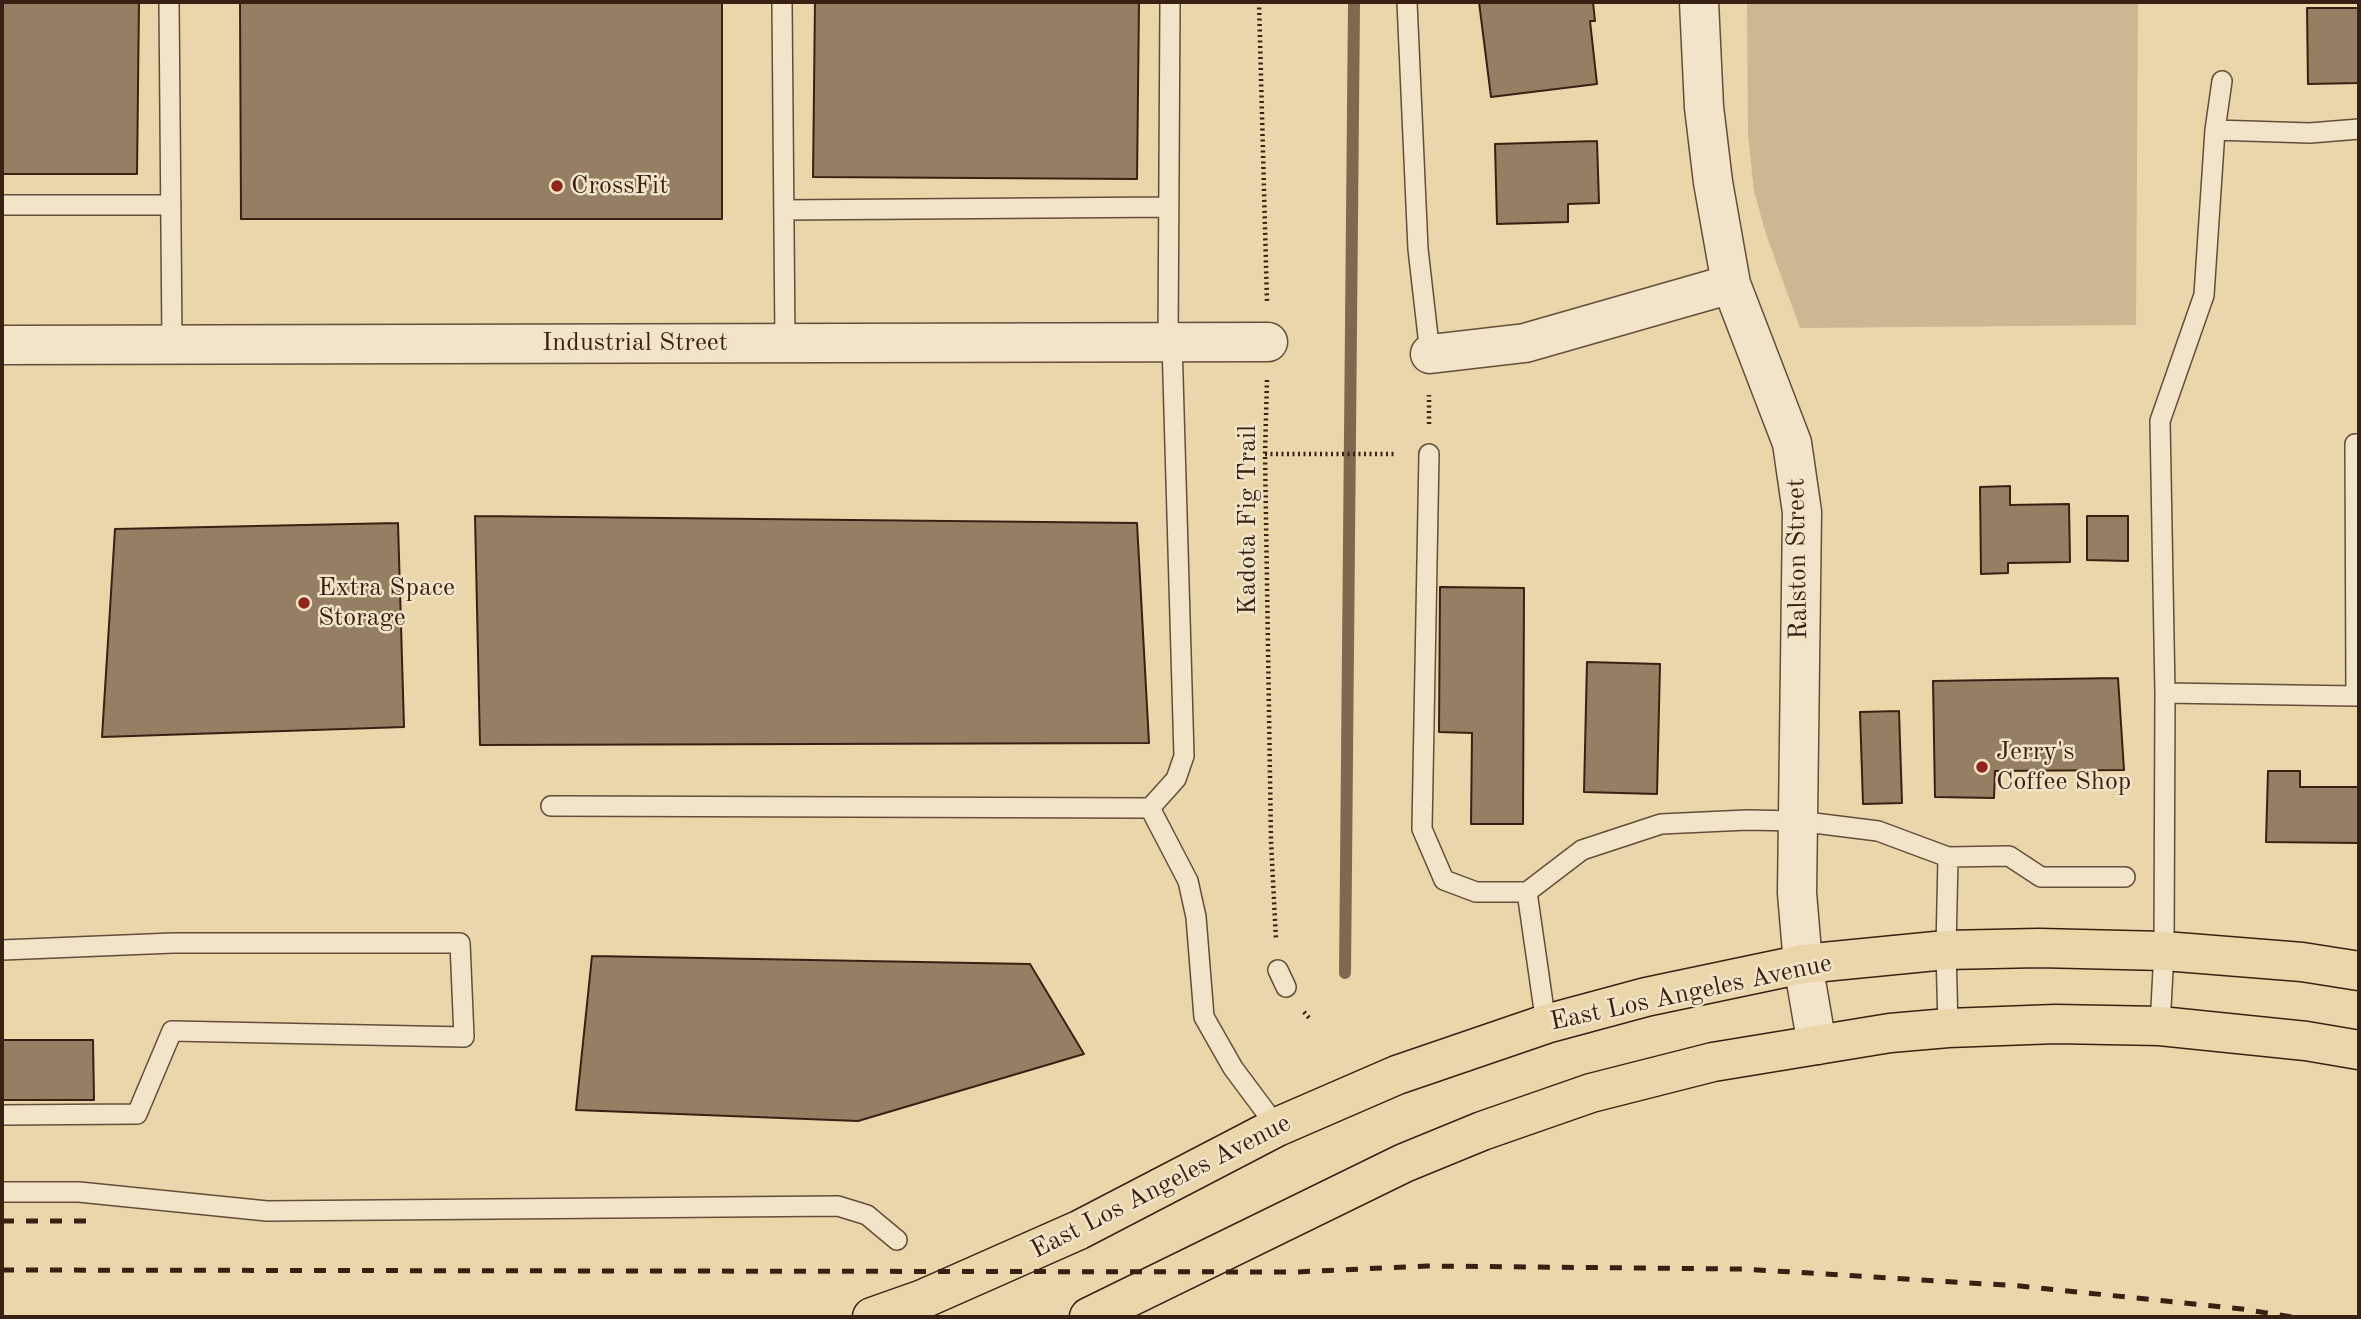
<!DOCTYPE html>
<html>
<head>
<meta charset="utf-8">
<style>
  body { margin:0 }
  #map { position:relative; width:2361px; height:1319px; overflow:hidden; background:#e9d6ab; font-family:"Old Standard TT",serif }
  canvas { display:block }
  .frame { position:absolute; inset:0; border:4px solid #382113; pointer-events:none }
</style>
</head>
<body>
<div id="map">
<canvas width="2361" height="1319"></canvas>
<div class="frame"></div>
</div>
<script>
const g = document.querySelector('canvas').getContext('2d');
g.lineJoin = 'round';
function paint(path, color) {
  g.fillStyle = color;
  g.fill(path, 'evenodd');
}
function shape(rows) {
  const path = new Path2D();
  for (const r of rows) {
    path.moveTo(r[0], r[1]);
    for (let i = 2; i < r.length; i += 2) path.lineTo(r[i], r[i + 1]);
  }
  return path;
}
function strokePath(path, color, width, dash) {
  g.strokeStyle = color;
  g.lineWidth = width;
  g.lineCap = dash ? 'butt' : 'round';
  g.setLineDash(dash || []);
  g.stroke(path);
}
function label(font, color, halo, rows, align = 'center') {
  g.font = font + ' "Old Standard TT",serif';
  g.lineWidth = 5;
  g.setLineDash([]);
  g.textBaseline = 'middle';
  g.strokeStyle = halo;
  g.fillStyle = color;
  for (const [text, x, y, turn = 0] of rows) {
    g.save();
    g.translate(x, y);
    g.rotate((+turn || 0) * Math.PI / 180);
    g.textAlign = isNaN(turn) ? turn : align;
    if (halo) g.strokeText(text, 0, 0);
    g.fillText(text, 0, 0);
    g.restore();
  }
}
const green = shape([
  [1747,2,2138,2,2136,325,1800,328,1766,234,1754,191,1748,135]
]);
const stream = shape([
  [1345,973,1354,2]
]);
const building = shape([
  [2,2,139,2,137,174,2,174,2,2],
  [240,2,722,2,722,219,241,219,240,2],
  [815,2,1139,2,1137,179,813,177,815,2],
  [1479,2,1593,2,1595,21,1590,21,1597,84,1491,97,1479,2],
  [2307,8,2359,8,2359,83,2308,84,2307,8],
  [1597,141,1599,203,1568,204,1568,222,1497,224,1495,144,1597,141],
  [2010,486,2010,505,2069,504,2070,562,2008,563,2008,573,1981,574,1980,487,2010,486],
  [475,516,1137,523,1149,743,480,745,475,516],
  [2087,516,2128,516,2128,561,2087,560,2087,516],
  [398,523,404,727,102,737,115,529,398,523],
  [1440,587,1524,588,1523,824,1471,824,1472,733,1439,732,1440,587],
  [1587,662,1660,664,1657,794,1584,792,1587,662],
  [2118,678,2124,770,1995,771,1994,798,1935,797,1933,681,2118,678],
  [1899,711,1902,803,1863,804,1860,712,1899,711],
  [2268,771,2300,771,2300,787,2359,787,2359,843,2266,842,2268,771],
  [592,956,1030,964,1084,1054,858,1121,576,1110,592,956],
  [2,1040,93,1040,94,1100,2,1100,2,1040]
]);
const path = shape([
  [1259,2,1267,302],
  [1267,380,1265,454,1271,841,1276,939],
  [1429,424,1429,395],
  [1265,454,1397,454],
  [1304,1012,1311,1020]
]);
const service = shape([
  [169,2,172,344],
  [782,2,785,343],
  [1407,2,1418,249,1430,354],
  [2215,130,2222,81],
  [2,205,171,205],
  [784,210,1168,207],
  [1168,342,1170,2],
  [1429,454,1422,829,1444,880,1476,892,1527,892],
  [2165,693,2356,696,2355,444,2359,444],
  [551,806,1150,808,1176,779,1184,756,1172,342],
  [1150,808,1188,881,1196,917,1204,1017,1233,1068,1277,1127],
  [1948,857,1946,950,1948,1028],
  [2,950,173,943,460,943,464,1037,172,1031,137,1114,2,1115],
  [1278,970,1286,987],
  [1546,1024,1527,892,1582,850,1661,824,1747,820,1798,821,1878,831,1948,857,2009,856,2041,877,2125,877],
  [2160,1026,2164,951,2165,693,2160,421,2204,295,2215,130,2310,133,2359,129],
  [2,1192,79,1192,267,1211,838,1206,867,1215,897,1240]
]);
const minor = shape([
  [1699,2,1704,107,1713,182,1731,284,1792,443,1802,512,1797,893,1803,964,1817,1045],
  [2,345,1268,342],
  [1430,354,1525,343,1731,284]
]);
const primary = shape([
  [872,1317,923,1299,1079,1230,1277,1127,1397,1075,1546,1024,1646,997,1803,964,1946,950,2039,948,2164,951,2302,962,2359,971],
  [1089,1317,1404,1163,1482,1131,1591,1093,1713,1062,1890,1033,1948,1028,2056,1024,2160,1026,2306,1041,2359,1050]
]);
const rail = shape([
  [2,1221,91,1221],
  [2,1270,1296,1272,1427,1266,1743,1269,2020,1286,2242,1309,2292,1317]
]);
const markers = [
  [557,186,7,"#8f2418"],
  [304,603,7,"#8f2418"],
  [1982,767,7,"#8f2418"]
];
const poiNames = [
  ["CrossFit",571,186],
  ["Extra Space",318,588],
  ["Storage",318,618],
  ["Jerry's",1996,752],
  ["Coffee Shop",1996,782]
];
const streetNames = [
  ["Industrial Street",635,343],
  ["Kadota Fig Trail",1248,520,-90],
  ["Ralston Street",1798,559,-91],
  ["East Los Angeles Avenue",1691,993,-12],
  ["East Los Angeles Avenue",1161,1187,-27]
];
paint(green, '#cbb791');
strokePath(stream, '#7e684f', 12);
paint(building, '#947f62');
strokePath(building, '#382113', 2);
strokePath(service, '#644e39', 22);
strokePath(minor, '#644e39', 41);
strokePath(primary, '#382113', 41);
strokePath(path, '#382113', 4.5, [2, 3.5]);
strokePath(service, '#f1e4c8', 19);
strokePath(minor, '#f1e4c8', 38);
strokePath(primary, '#e9d6ab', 38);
strokePath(rail, '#382113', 5, [12, 12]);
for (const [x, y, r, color] of markers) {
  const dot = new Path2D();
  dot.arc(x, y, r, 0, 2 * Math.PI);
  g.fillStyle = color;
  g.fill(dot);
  strokePath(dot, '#f1e4c8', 2.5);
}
label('26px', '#382113', '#f1e4c8', poiNames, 'left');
label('26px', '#382113', '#f1e4c8', streetNames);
</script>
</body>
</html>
